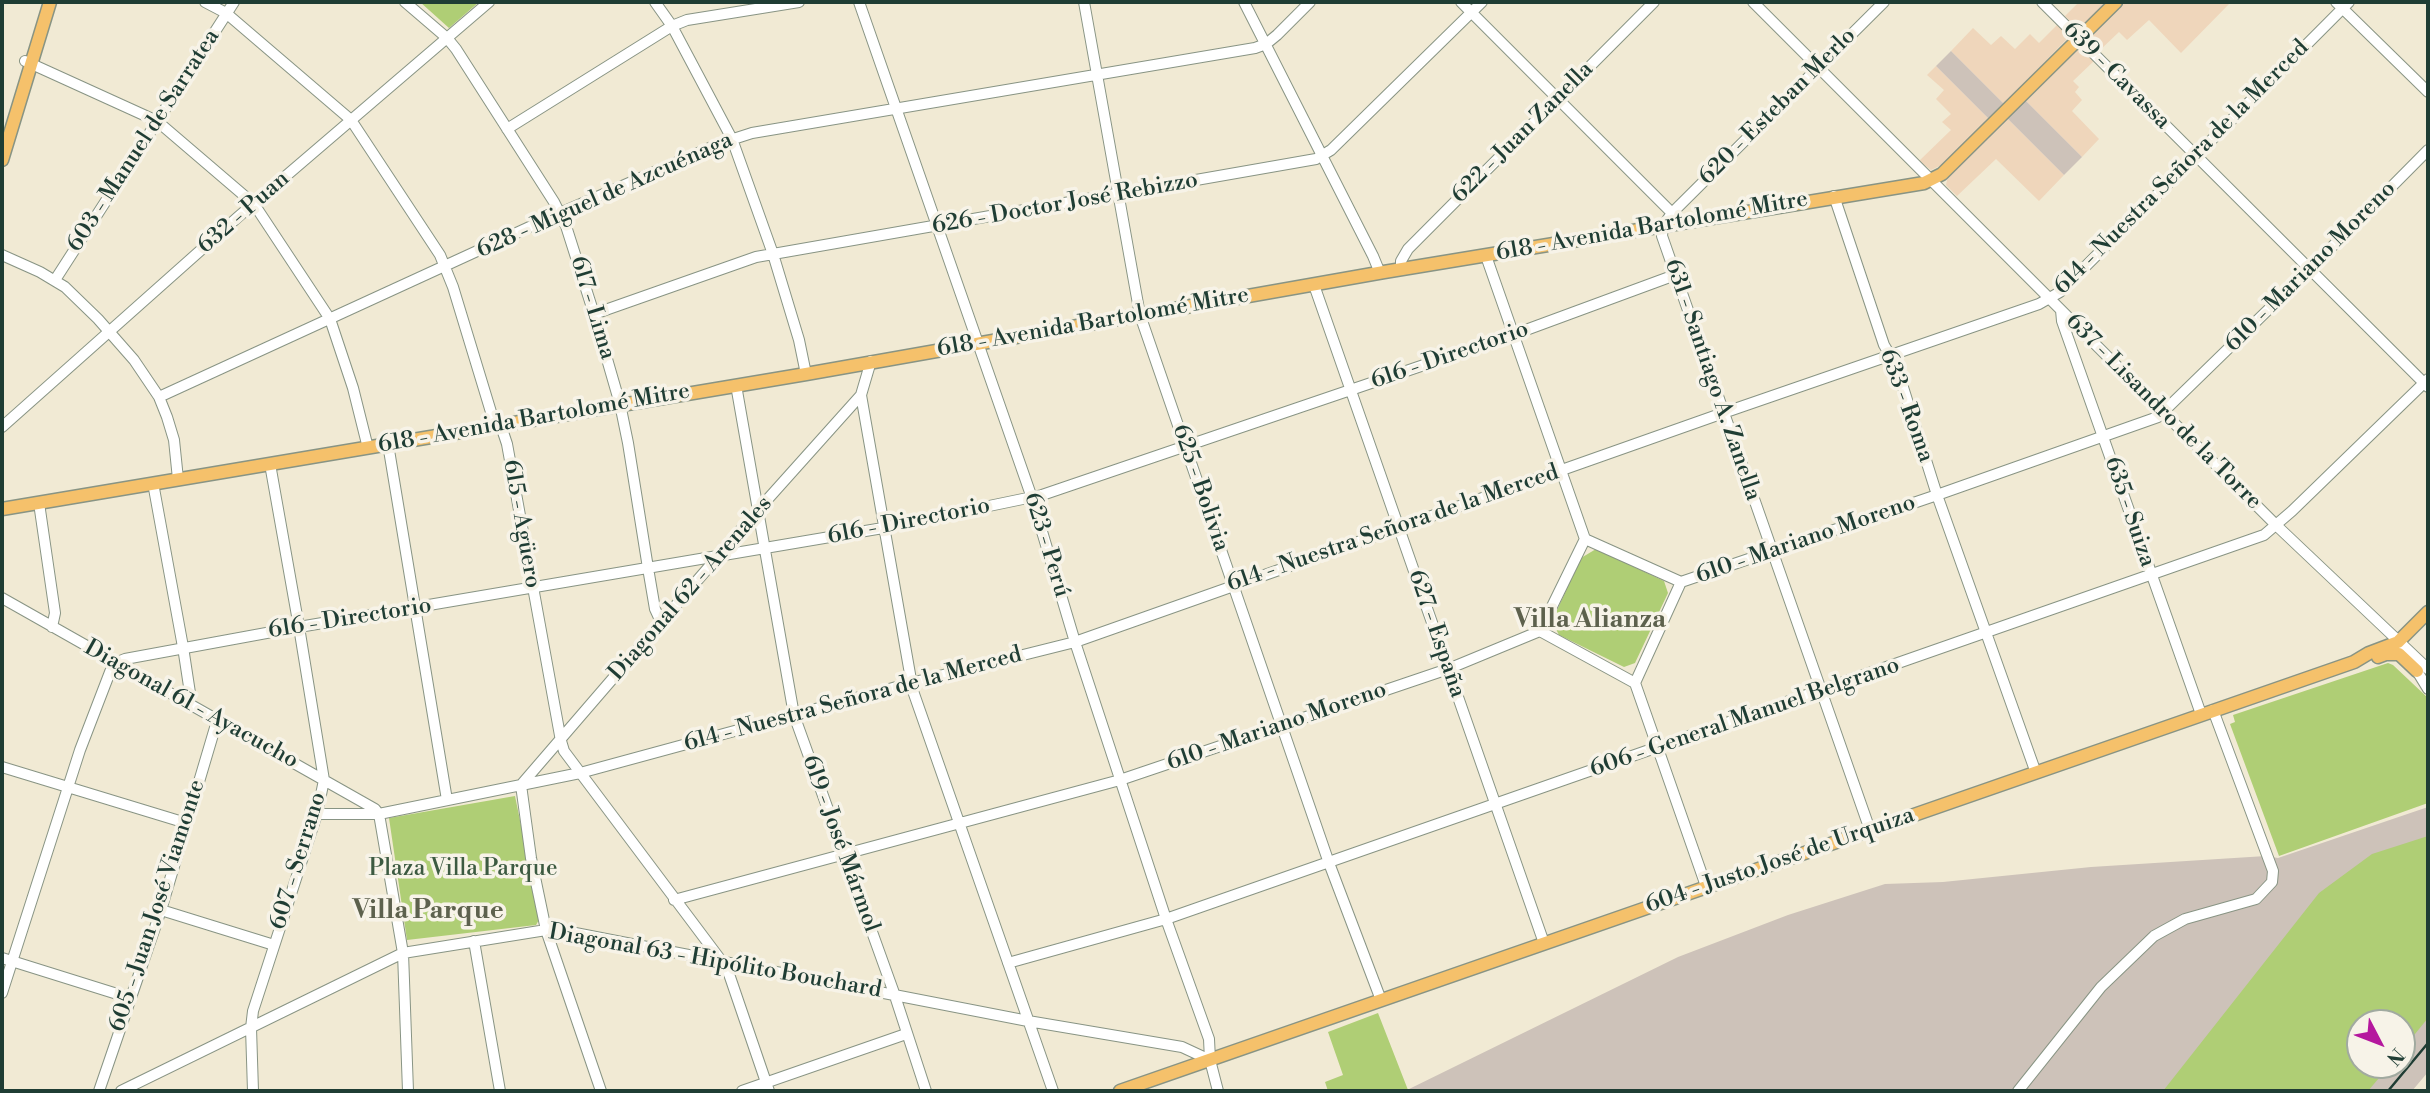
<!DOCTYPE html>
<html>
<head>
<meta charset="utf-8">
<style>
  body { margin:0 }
  #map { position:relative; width:2430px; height:1093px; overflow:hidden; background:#f1ead4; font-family:"Libre Bodoni",serif }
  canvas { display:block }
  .frame { position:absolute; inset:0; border:4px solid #1f3d34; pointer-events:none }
  .north { position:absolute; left:2346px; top:1009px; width:70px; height:70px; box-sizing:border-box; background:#f7f3e8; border:2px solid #a1aaa0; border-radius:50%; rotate:132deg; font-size:19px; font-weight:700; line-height:28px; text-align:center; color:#1f3d34 }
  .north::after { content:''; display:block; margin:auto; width:24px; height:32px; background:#b5179e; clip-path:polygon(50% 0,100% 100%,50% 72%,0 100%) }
</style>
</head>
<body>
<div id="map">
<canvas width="2430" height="1093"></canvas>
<div class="frame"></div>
<div class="north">N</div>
</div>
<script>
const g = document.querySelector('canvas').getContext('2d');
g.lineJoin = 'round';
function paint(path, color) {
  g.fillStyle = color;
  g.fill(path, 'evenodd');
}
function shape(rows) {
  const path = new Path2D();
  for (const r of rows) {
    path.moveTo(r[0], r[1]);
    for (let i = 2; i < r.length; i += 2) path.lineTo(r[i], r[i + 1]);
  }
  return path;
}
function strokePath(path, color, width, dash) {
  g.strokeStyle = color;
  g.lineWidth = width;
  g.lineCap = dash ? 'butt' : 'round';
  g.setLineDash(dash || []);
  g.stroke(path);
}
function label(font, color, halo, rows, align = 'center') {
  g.font = font + ' "Libre Bodoni",serif';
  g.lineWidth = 7;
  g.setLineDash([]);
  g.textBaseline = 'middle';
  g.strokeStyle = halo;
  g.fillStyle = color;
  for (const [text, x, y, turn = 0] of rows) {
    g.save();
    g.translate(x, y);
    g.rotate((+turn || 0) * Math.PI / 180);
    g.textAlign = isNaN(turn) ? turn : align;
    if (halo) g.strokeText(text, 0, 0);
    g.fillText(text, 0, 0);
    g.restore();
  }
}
const built = shape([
  [2079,2,2109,2,2083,27,2076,27,2065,16],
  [2125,2,2231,2,2181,53,2149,20,2127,40,2119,32,2098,52,2089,39],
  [2059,23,2069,36,2067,39,2004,104,1951,51,1973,28,1991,45,2001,36,2015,49,2030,34,2039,43],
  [2078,47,2081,47,2094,61,2073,81,2079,87,2075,92,2082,100,2072,111,2099,139,2082,157,2024,99],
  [1936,66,1989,119,1942,165,1931,170,1919,161,1951,130,1942,122,1951,114,1936,99,1944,90,1927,75],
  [2006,117,2064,175,2039,201,1996,159,1957,196,1946,185,1948,176]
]);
const industrial = shape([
  [1951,51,2004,104,1989,119,1936,66],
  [2024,99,2082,157,2064,175,2006,117],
  [2428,807,2428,1072,2412,1091,1405,1091,1678,957,1788,915,1885,884,1943,882,2091,867,2266,856,2278,858],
  [2360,1023,2402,1023,2402,1065,2360,1065]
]);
const green = shape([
  [420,2,479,2,449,28],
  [1596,549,1664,581,1668,593,1635,663,1624,667,1559,635,1552,621,1581,558],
  [2388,663,2393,665,2428,698,2428,803,2279,856,2230,724,2235,722,2233,715],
  [515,796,540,918,536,925,407,940,389,818],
  [2428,836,2428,1018,2402,1050,2402,1023,2360,1023,2360,1065,2390,1065,2368,1091,2163,1091,2319,893,2372,854],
  [1378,1013,1408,1090,1328,1091,1325,1082,1343,1075,1328,1032]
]);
const minor = shape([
  [205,2,226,13,351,120,440,255,453,287,491,412,502,429,507,444,561,741,564,751,723,963,729,974,769,1091],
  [405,2,447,38,456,49,554,202,566,226,594,314,620,404,628,443,648,568,655,609,661,622],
  [655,2,672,26,732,139,773,254,799,340,806,374],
  [859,2,1032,498,1075,642,1166,919,1209,1039,1210,1060,1218,1091],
  [1084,2,1140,315,1329,863,1381,1000],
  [1244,2,1373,256,1380,273],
  [1461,2,1672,213],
  [1753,2,2277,526,2428,669],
  [2042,2,2428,387],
  [2336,2,2428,92],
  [25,61,157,121,254,204,330,319,353,388,368,448],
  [507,129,672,26,687,20,799,2],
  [1834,196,1884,345,1896,365,1937,495,2036,773],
  [2,255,40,272,65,287,98,319,134,360,159,397,167,417,174,440,178,479],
  [1486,256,1585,539,1540,631],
  [1401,270,1401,261,1408,249,1654,2],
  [55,280,234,2],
  [1314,285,1544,943],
  [2061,310,2062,321,2201,714],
  [594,314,756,257,1316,159,1331,150,1482,2],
  [871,361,861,395,913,691,1053,1091],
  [736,385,794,715,894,993,926,1091],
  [159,397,560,213,721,143,752,133,1255,48,1266,44,1277,35,1310,2],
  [2,427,238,217,489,2],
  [388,444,447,800],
  [153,483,183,647,190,693,189,705],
  [39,503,55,613,52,627],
  [1585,539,1681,582],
  [2,598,375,809,379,814,403,953,408,1091],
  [1540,631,1635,683],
  [2417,671,2428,689],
  [1635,683,1681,582,1937,495,2158,417,2310,269,2428,150],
  [1635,683,1706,886],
  [2,767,186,823],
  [317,814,379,814,580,773,911,683,1075,642,1726,412,2039,304,2060,292,2349,2],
  [1870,830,1662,236,1663,226,1672,213,1884,2],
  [674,900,1120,780,1448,669,1540,631],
  [161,910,274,945],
  [474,941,500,1091],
  [2,958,130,998],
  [1008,963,1166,919,2264,535,2292,511,2428,379],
  [2,993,80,750,110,672,115,663,125,659,299,627,883,528,1042,495,1515,334,1675,275],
  [99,1091,161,910,217,721],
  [121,1091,403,953,546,930,565,931,1028,1021,1182,1047,1210,1060],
  [253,1091,251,1028,253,1011,317,814,324,780,299,627,270,464],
  [601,1091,546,930,531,858,521,785,758,510,861,395],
  [742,1091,906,1034],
  [2018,1091,2101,987,2154,936,2185,919,2256,899,2272,882,2273,871,2213,710]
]);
const major = shape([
  [2,160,50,2],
  [2,509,806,374,1384,272,1924,183,1942,174,2116,2],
  [2378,657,2386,654,2399,654,2417,671],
  [1120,1091,2354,662,2369,653,2398,642,2428,612]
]);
const rail = shape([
  [2388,1091,2428,1043]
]);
const streetNames = [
  ["639 - Cavassa",2116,76,45],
  ["620 - Esteban Merlo",1778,107,-45],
  ["622 - Juan Zanella",1523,133,-45],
  ["603 - Manuel de Sarratea",144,141,-57],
  ["614 - Nuestra Señora de la Merced",2182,168,-45],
  ["628 - Miguel de Azcuénaga",605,196,-24],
  ["626 - Doctor José Rebizzo",1065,204,-10],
  ["632 - Puan",244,213,-41],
  ["618 - Avenida Bartolomé Mitre",1652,227,-10],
  ["610 - Mariano Moreno",2311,267,-45],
  ["617 - Lima",592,308,73],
  ["618 - Avenida Bartolomé Mitre",1093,323,-10],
  ["616 - Directorio",1450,356,-19],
  ["631 - Santiago A. Zanella",1712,380,71],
  ["633 - Roma",1906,406,70],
  ["637 - Lisandro de la Torre",2163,412,45],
  ["618 - Avenida Bartolomé Mitre",534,419,-10],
  ["625 - Bolivia",1200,488,71],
  ["635 - Suiza",2129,512,71],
  ["616 - Directorio",909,522,-11],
  ["615 - Agüero",521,524,80],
  ["614 - Nuestra Señora de la Merced",1393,529,-19],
  ["610 - Mariano Moreno",1806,540,-19],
  ["623 - Perú",1046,545,73],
  ["Diagonal 62 - Arenales",691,589,-49],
  ["616 - Directorio",350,619,-9],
  ["627 - España",1436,634,71],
  ["614 - Nuestra Señora de la Merced",853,700,-15],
  ["Diagonal 61 - Ayacucho",191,705,29],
  ["606 - General Manuel Belgrano",1745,718,-19],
  ["610 - Mariano Moreno",1277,727,-19],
  ["619 - José Mármol",840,844,70],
  ["607 - Serrano",299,861,-73],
  ["604 - Justo José de Urquiza",1780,861,-19],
  ["605 - Juan José Viamonte",158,906,-72],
  ["Diagonal 63 - Hipólito Bouchard",715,962,10]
];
const parkNames = [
  ["Plaza Villa Parque",463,869]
];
const quarterNames = [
  ["Villa Alianza",1590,621],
  ["Villa Parque",428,912]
];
paint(built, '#efd6bb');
paint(industrial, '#cdc2b9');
paint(green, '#afce75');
strokePath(minor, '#889484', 12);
strokePath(major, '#889484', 15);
strokePath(minor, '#fff', 10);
strokePath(major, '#f5c16b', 12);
strokePath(rail, '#1f3d34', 2.5);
label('23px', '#1f3d34', '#f7f3e8', streetNames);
label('23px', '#3c5a41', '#f7f3e8', parkNames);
label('bold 26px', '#5d614d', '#f7f3e8', quarterNames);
</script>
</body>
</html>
